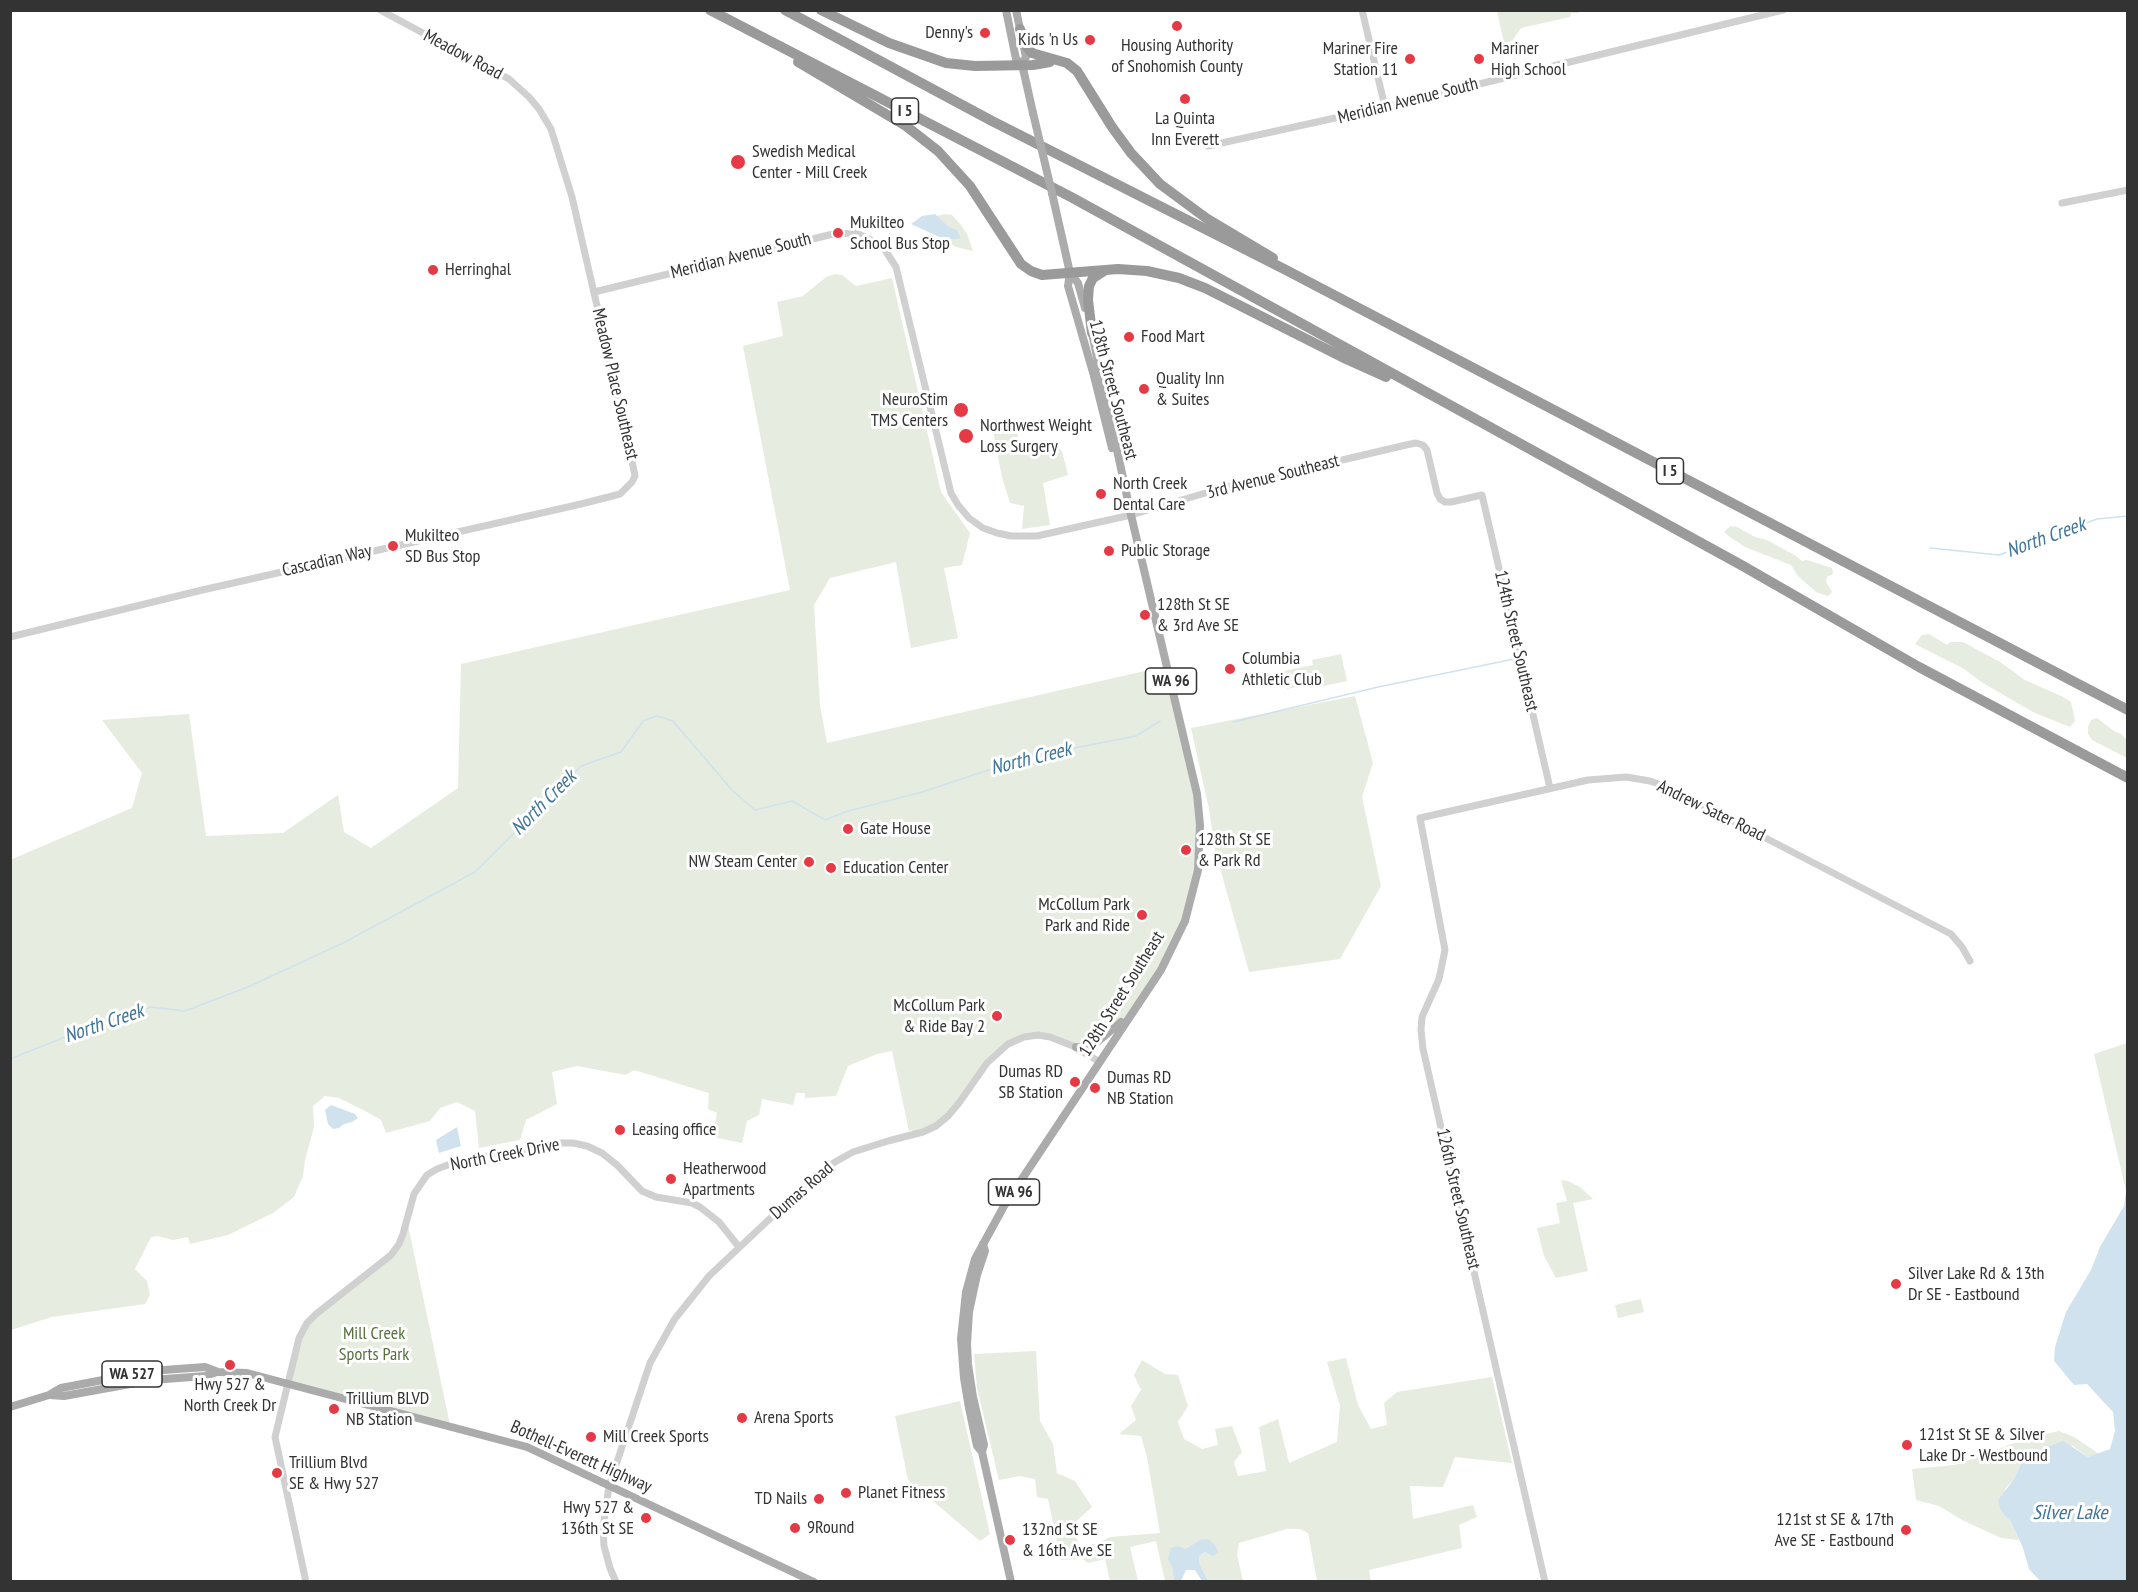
<!DOCTYPE html>
<html>
<head>
<meta charset="utf-8">
<style>
  body { margin:0 }
  #map { position:relative; width:2138px; height:1592px; overflow:hidden; background:#fff; font-family:"PT Sans Narrow",sans-serif }
  canvas { display:block }
  .frame { position:absolute; inset:0; border:12px solid #333; pointer-events:none }
</style>
</head>
<body>
<div id="map">
<canvas width="2138" height="1592"></canvas>
<div class="frame"></div>
</div>
<script>
const g = document.querySelector('canvas').getContext('2d');
g.lineJoin = 'round';
function paint(path, color) {
  g.fillStyle = color;
  g.fill(path, 'evenodd');
}
function shape(rows) {
  const path = new Path2D();
  for (const r of rows) {
    path.moveTo(r[0], r[1]);
    for (let i = 2; i < r.length; i += 2) path.lineTo(r[i], r[i + 1]);
  }
  return path;
}
function strokePath(path, color, width, dash) {
  g.strokeStyle = color;
  g.lineWidth = width;
  g.lineCap = dash ? 'butt' : 'round';
  g.setLineDash(dash || []);
  g.stroke(path);
}
function label(font, color, halo, rows, align = 'center') {
  g.font = font + ' "PT Sans Narrow",sans-serif';
  g.lineWidth = 6;
  g.setLineDash([]);
  g.textBaseline = 'middle';
  g.strokeStyle = halo;
  g.fillStyle = color;
  for (const [text, x, y, turn = 0] of rows) {
    g.save();
    g.translate(x, y);
    g.rotate((+turn || 0) * Math.PI / 180);
    g.textAlign = isNaN(turn) ? turn : align;
    if (halo) g.strokeText(text, 0, 0);
    g.fillText(text, 0, 0);
    g.restore();
  }
}
const green = shape([
  [1579,11,1579,13,1571,13,1570,17,1521,28,1512,41,1504,43,1497,11],
  [944,214,952,215,961,225,967,234,973,251,956,247,932,233,946,240,949,227,937,216],
  [835,274,842,275,856,286,892,278,941,492,970,533,962,565,944,568,958,638,911,648,896,562,830,578,814,605,820,705,827,743,1167,666,1197,794,1198,870,1173,948,1120,1030,1083,1046,1062,1040,1024,1037,994,1055,948,1116,913,1136,912,1130,909,1131,892,1051,877,1054,848,1066,836,1096,805,1098,805,1093,796,1093,793,1105,762,1099,759,1115,747,1121,742,1143,712,1137,717,1113,708,1109,709,1093,634,1070,626,1075,577,1066,552,1072,557,1104,526,1120,520,1140,479,1148,475,1111,457,1102,440,1108,430,1121,386,1133,381,1120,367,1112,339,1098,325,1096,313,1106,314,1127,305,1160,303,1176,294,1197,273,1213,228,1235,190,1244,188,1237,173,1240,157,1236,151,1237,135,1269,147,1281,150,1295,145,1304,52,1317,11,1330,10,860,132,808,142,773,102,720,189,714,206,836,283,833,338,795,344,832,371,848,458,788,461,664,790,590,743,346,783,336,777,302,803,296,826,277],
  [1015,426,1020,443,1055,444,1062,451,1068,475,1043,483,1050,525,1022,529,1024,506,1010,503,1002,477,993,431],
  [1730,526,1737,527,1755,537,1767,540,1796,556,1802,561,1807,560,1832,568,1833,574,1827,577,1826,582,1832,592,1828,596,1816,592,1798,576,1791,565,1745,547,1730,537,1724,532],
  [1929,634,1947,645,1950,642,1963,642,2000,662,2025,680,2063,697,2071,702,2075,721,2070,727,2033,712,1983,683,1964,669,1915,644,1922,635],
  [1341,654,1347,681,1318,687,1317,682,1287,689,1284,671,1313,665,1312,660],
  [1355,696,1373,763,1362,797,1381,886,1340,959,1249,972,1215,850,1209,809,1191,728],
  [2097,718,2114,731,2121,734,2127,740,2127,758,2092,740,2088,734,2088,727,2091,720],
  [2127,1043,2128,1191,2126,1191,2094,1054],
  [1561,1180,1568,1181,1580,1187,1593,1199,1573,1203,1588,1271,1556,1278,1544,1256,1537,1228,1560,1223,1556,1203,1567,1201],
  [408,1225,450,1425,290,1384,302,1333,309,1323,397,1251],
  [1641,1299,1644,1312,1618,1318,1615,1305],
  [1036,1351,1040,1421,1053,1444,1057,1473,1075,1481,1092,1507,1072,1525,1079,1545,1096,1544,1110,1537,1160,1533,1147,1457,1141,1436,1119,1434,1136,1420,1131,1406,1141,1390,1134,1375,1142,1360,1165,1374,1178,1375,1188,1406,1178,1422,1184,1439,1202,1449,1218,1445,1215,1429,1232,1426,1242,1452,1234,1462,1238,1476,1266,1471,1259,1427,1278,1419,1289,1463,1337,1442,1340,1406,1327,1362,1346,1358,1358,1405,1371,1429,1387,1425,1384,1403,1397,1392,1492,1377,1512,1463,1455,1457,1443,1487,1410,1486,1413,1519,1473,1505,1477,1517,1459,1525,1462,1548,1369,1570,1371,1581,1317,1581,1308,1533,1300,1529,1287,1529,1239,1543,1237,1555,1243,1581,1208,1581,1200,1565,1199,1556,1205,1552,1200,1540,1185,1549,1172,1566,1174,1581,1165,1581,1156,1541,1130,1547,1138,1581,1110,1581,1105,1559,1088,1563,1083,1559,1061,1560,1048,1499,1037,1497,1035,1479,1019,1476,999,1480,977,1388,974,1354],
  [960,1401,990,1534,980,1541,908,1480,895,1416],
  [2059,1431,2074,1437,2099,1454,2088,1457,2073,1446,2036,1456,2021,1464,2014,1479,2005,1489,2001,1511,2011,1522,2019,1540,2001,1538,1962,1520,1939,1506,1916,1500,1912,1469,1955,1465,2028,1438]
]);
const water = shape([
  [935,214,949,227,957,230,961,238,946,240,911,224,922,216],
  [331,1105,355,1114,358,1118,352,1122,344,1124,339,1128,333,1129,328,1124,325,1110],
  [457,1127,461,1146,439,1153,436,1140],
  [2126,1191,2127,1191,2127,1581,2040,1581,2029,1569,2023,1548,2011,1522,2001,1511,1998,1500,2014,1479,2021,1464,2050,1446,2063,1441,2088,1457,2110,1449,2115,1431,2113,1412,2087,1384,2074,1385,2054,1361,2055,1347,2066,1312,2091,1270,2100,1247,2124,1206],
  [1208,1539,1215,1545,1218,1552,1213,1556,1205,1552,1199,1556,1200,1565,1208,1581,1202,1581,1195,1570,1186,1570,1181,1581,1174,1581,1172,1566,1168,1559,1171,1548,1178,1546,1185,1549,1200,1540]
]);
const stream = shape([
  [1930,548,1999,555,2097,519,2128,516],
  [1233,722,1378,687,1514,659],
  [10,1059,100,1023,151,1007,185,1011,248,987,343,943,475,872,581,766,621,752,643,721,657,716,673,721,732,790,755,810,792,801,825,820,848,811,919,793,1028,757,1136,736,1160,721]
]);
const minor = shape([
  [1362,10,1385,107],
  [1208,146,1385,107,1783,10],
  [2062,203,2128,190],
  [594,292,833,234,856,233,871,240,885,250,896,267,951,493,958,505,969,518,983,528,997,533,1011,536,1037,536,1131,515,1219,489,1406,445,1416,443,1423,445,1427,450,1437,493,1440,499,1445,502,1451,502,1482,495,1550,788],
  [10,637,198,591,581,504,620,494,632,482,635,476,628,441,572,197,551,129,539,109,529,97,509,79,380,10],
  [306,1582,275,1437,299,1338,307,1323,316,1314,391,1255,399,1244,403,1234,414,1194,427,1175,437,1169,453,1163,558,1143,573,1143,587,1146,602,1153,617,1165,642,1191,656,1197,692,1203,700,1207,719,1222,739,1247],
  [616,1582,610,1568,604,1546,603,1528,609,1486,650,1363,674,1320,709,1276,812,1179,835,1162,853,1152,888,1141,923,1132,936,1126,948,1116,959,1103,987,1063,1008,1044,1024,1037,1038,1035,1050,1037,1073,1046,1100,1062],
  [1545,1582,1423,1049,1421,1030,1422,1017,1439,979,1445,950,1420,818,1588,780,1626,777,1650,781,1667,787,1951,934,1962,947,1970,961]
]);
const major = shape([
  [1006,10,1016,59,1022,64],
  [1016,10,1026,57,1022,64,1033,113],
  [1052,193,1070,273,1068,286,1094,376,1112,448],
  [1070,273,1078,283,1085,308],
  [1076,1047,1086,1048,1095,1044,1121,1022],
  [983,1244,985,1251,977,1275,969,1312,967,1344,968,1364,973,1397,984,1445,982,1452,1011,1582],
  [50,1395,64,1396,152,1380,205,1376,217,1372],
  [10,1407,49,1395,61,1388,150,1371,205,1367,218,1372,247,1373,527,1447,814,1582],
  [982,1452,977,1446,969,1408,964,1378,961,1339,966,1292,975,1259,1004,1206,1161,970,1185,921,1198,870,1200,825,1197,794,1131,515,1091,329]
]);
const highway = shape([
  [710,10,1071,197,1743,566,1919,667,2128,778],
  [785,10,992,121,1284,269,2128,710],
  [821,10,889,43,946,63,975,66,1033,65,1050,62],
  [1020,29,1027,47,1032,53,1067,63,1077,71,1112,127,1131,153,1160,184,1206,218,1273,258],
  [798,62,906,126,938,151,970,186,1021,264,1031,271,1042,275,1118,269,1147,271,1179,278,1205,288,1346,359,1386,377],
  [1092,333,1088,300,1089,286,1093,278,1104,271]
]);
const majorBridge = shape([
  [1033,113,1052,193]
]);
const markers = [
  [1177,26,6,"#e63946"],
  [985,33,6,"#e63946"],
  [1090,40,6,"#e63946"],
  [1410,59,6,"#e63946"],
  [1479,59,6,"#e63946"],
  [1185,99,6,"#e63946"],
  [738,162,8,"#e63946"],
  [838,233,6,"#e63946"],
  [433,270,6,"#e63946"],
  [1129,337,6,"#e63946"],
  [1144,389,6,"#e63946"],
  [961,410,8,"#e63946"],
  [966,436,8,"#e63946"],
  [1101,494,6,"#e63946"],
  [393,546,6,"#e63946"],
  [1109,551,6,"#e63946"],
  [1145,615,6,"#e63946"],
  [1230,669,6,"#e63946"],
  [848,829,6,"#e63946"],
  [1186,850,6,"#e63946"],
  [809,862,6,"#e63946"],
  [831,868,6,"#e63946"],
  [1142,915,6,"#e63946"],
  [997,1016,6,"#e63946"],
  [1075,1082,6,"#e63946"],
  [1095,1088,6,"#e63946"],
  [620,1130,6,"#e63946"],
  [671,1179,6,"#e63946"],
  [1896,1284,6,"#e63946"],
  [230,1365,6,"#e63946"],
  [334,1409,6,"#e63946"],
  [742,1418,6,"#e63946"],
  [591,1437,6,"#e63946"],
  [1907,1445,6,"#e63946"],
  [277,1473,6,"#e63946"],
  [846,1493,6,"#e63946"],
  [819,1499,6,"#e63946"],
  [646,1518,6,"#e63946"],
  [795,1528,6,"#e63946"],
  [1906,1530,6,"#e63946"],
  [1010,1540,6,"#e63946"]
];
const shields = [
  [905,111,27],
  [1670,471,27],
  [1171,681,51],
  [1014,1192,51],
  [132,1374,60]
];
const shieldNames = [
  ["I 5",905,111],
  ["I 5",1670,471],
  ["WA 96",1171,681],
  ["WA 96",1014,1192],
  ["WA 527",132,1374]
];
const poiNames = [
  ["Denny's",973,33,"right"],
  ["Kids 'n Us",1078,40,"right"],
  ["Housing Authority",1177,46,"center"],
  ["of Snohomish County",1177,67,"center"],
  ["Mariner Fire",1398,49,"right"],
  ["Station 11",1398,70,"right"],
  ["Mariner",1491,49],
  ["High School",1491,70],
  ["La Quinta",1185,119,"center"],
  ["Inn Everett",1185,140,"center"],
  ["Swedish Medical",752,152],
  ["Center - Mill Creek",752,173],
  ["Mukilteo",850,223],
  ["School Bus Stop",850,244],
  ["Herringhal",445,270],
  ["Food Mart",1141,337],
  ["Quality Inn",1156,379],
  ["& Suites",1156,400],
  ["NeuroStim",948,400,"right"],
  ["TMS Centers",948,421,"right"],
  ["Northwest Weight",980,426],
  ["Loss Surgery",980,447],
  ["North Creek",1113,484],
  ["Dental Care",1113,505],
  ["Mukilteo",405,536],
  ["SD Bus Stop",405,557],
  ["Public Storage",1121,551],
  ["128th St SE",1157,605],
  ["& 3rd Ave SE",1157,626],
  ["Columbia",1242,659],
  ["Athletic Club",1242,680],
  ["Gate House",860,829],
  ["128th St SE",1198,840],
  ["& Park Rd",1198,861],
  ["NW Steam Center",797,862,"right"],
  ["Education Center",843,868],
  ["McCollum Park",1130,905,"right"],
  ["Park and Ride",1130,926,"right"],
  ["McCollum Park",985,1006,"right"],
  ["& Ride Bay 2",985,1027,"right"],
  ["Dumas RD",1063,1072,"right"],
  ["SB Station",1063,1093,"right"],
  ["Dumas RD",1107,1078],
  ["NB Station",1107,1099],
  ["Leasing office",632,1130],
  ["Heatherwood",683,1169],
  ["Apartments",683,1190],
  ["Silver Lake Rd & 13th",1908,1274],
  ["Dr SE - Eastbound",1908,1295],
  ["Hwy 527 &",230,1385,"center"],
  ["North Creek Dr",230,1406,"center"],
  ["Trillium BLVD",346,1399],
  ["NB Station",346,1420],
  ["Arena Sports",754,1418],
  ["121st St SE & Silver",1919,1435],
  ["Lake Dr - Westbound",1919,1456],
  ["Mill Creek Sports",603,1437],
  ["Trillium Blvd",289,1463],
  ["SE & Hwy 527",289,1484],
  ["Planet Fitness",858,1493],
  ["TD Nails",807,1499,"right"],
  ["Hwy 527 &",634,1508,"right"],
  ["136th St SE",634,1529,"right"],
  ["121st st SE & 17th",1894,1520,"right"],
  ["Ave SE - Eastbound",1894,1541,"right"],
  ["9Round",807,1528],
  ["132nd St SE",1022,1530],
  ["& 16th Ave SE",1022,1551]
];
const streetNames = [
  ["Meadow Road",463,55,28],
  ["Meridian Avenue South",1408,101,-14],
  ["Meridian Avenue South",741,256,-14],
  ["Meadow Place Southeast",615,384,77],
  ["128th Street Southeast",1113,390,75],
  ["3rd Avenue Southeast",1273,477,-14],
  ["Cascadian Way",327,561,-13],
  ["124th Street Southeast",1516,641,77],
  ["Andrew Sater Road",1711,811,26],
  ["128th Street Southeast",1122,994,-58],
  ["North Creek Drive",505,1155,-11],
  ["Dumas Road",802,1191,-41],
  ["126th Street Southeast",1458,1199,77],
  ["Bothell-Everett Highway",581,1457,24]
];
const parkNames = [
  ["Mill Creek",374,1334],
  ["Sports Park",374,1355]
];
const waterNames = [
  ["North Creek",2046,538,-20],
  ["North Creek",1031,759,-14],
  ["North Creek",544,803,-45],
  ["North Creek",104,1024,-19],
  ["Silver Lake",2070,1513]
];
paint(green, '#e6ecdf');
paint(water, '#cfe2ee');
strokePath(stream, '#cfe2ee', 1.5);
strokePath(minor, '#d0d0d0', 7);
strokePath(major, '#ababab', 8);
strokePath(highway, '#9a9a9a', 10);
strokePath(majorBridge, '#ababab', 8);
for (const [x, y, r, color] of markers) {
  const dot = new Path2D();
  dot.arc(x, y, r, 0, 2 * Math.PI);
  g.fillStyle = color;
  g.fill(dot);
  strokePath(dot, '#fff', 2);
}
for (const [x, y, w] of shields) {
  const box = new Path2D();
  box.roundRect(x - w / 2, y - 13, w, 26, 4.5);
  g.fillStyle = '#fff';
  g.fill(box);
  strokePath(box, '#333', 1.5);
}
label('bold 16px', '#333', null, shieldNames);
label('18px', '#333', '#fff', poiNames, 'left');
label('18px', '#333', '#fff', streetNames);
label('18px', '#56703f', '#fff', parkNames);
label('italic 20px', '#3f7597', '#fff', waterNames);
</script>
</body>
</html>
